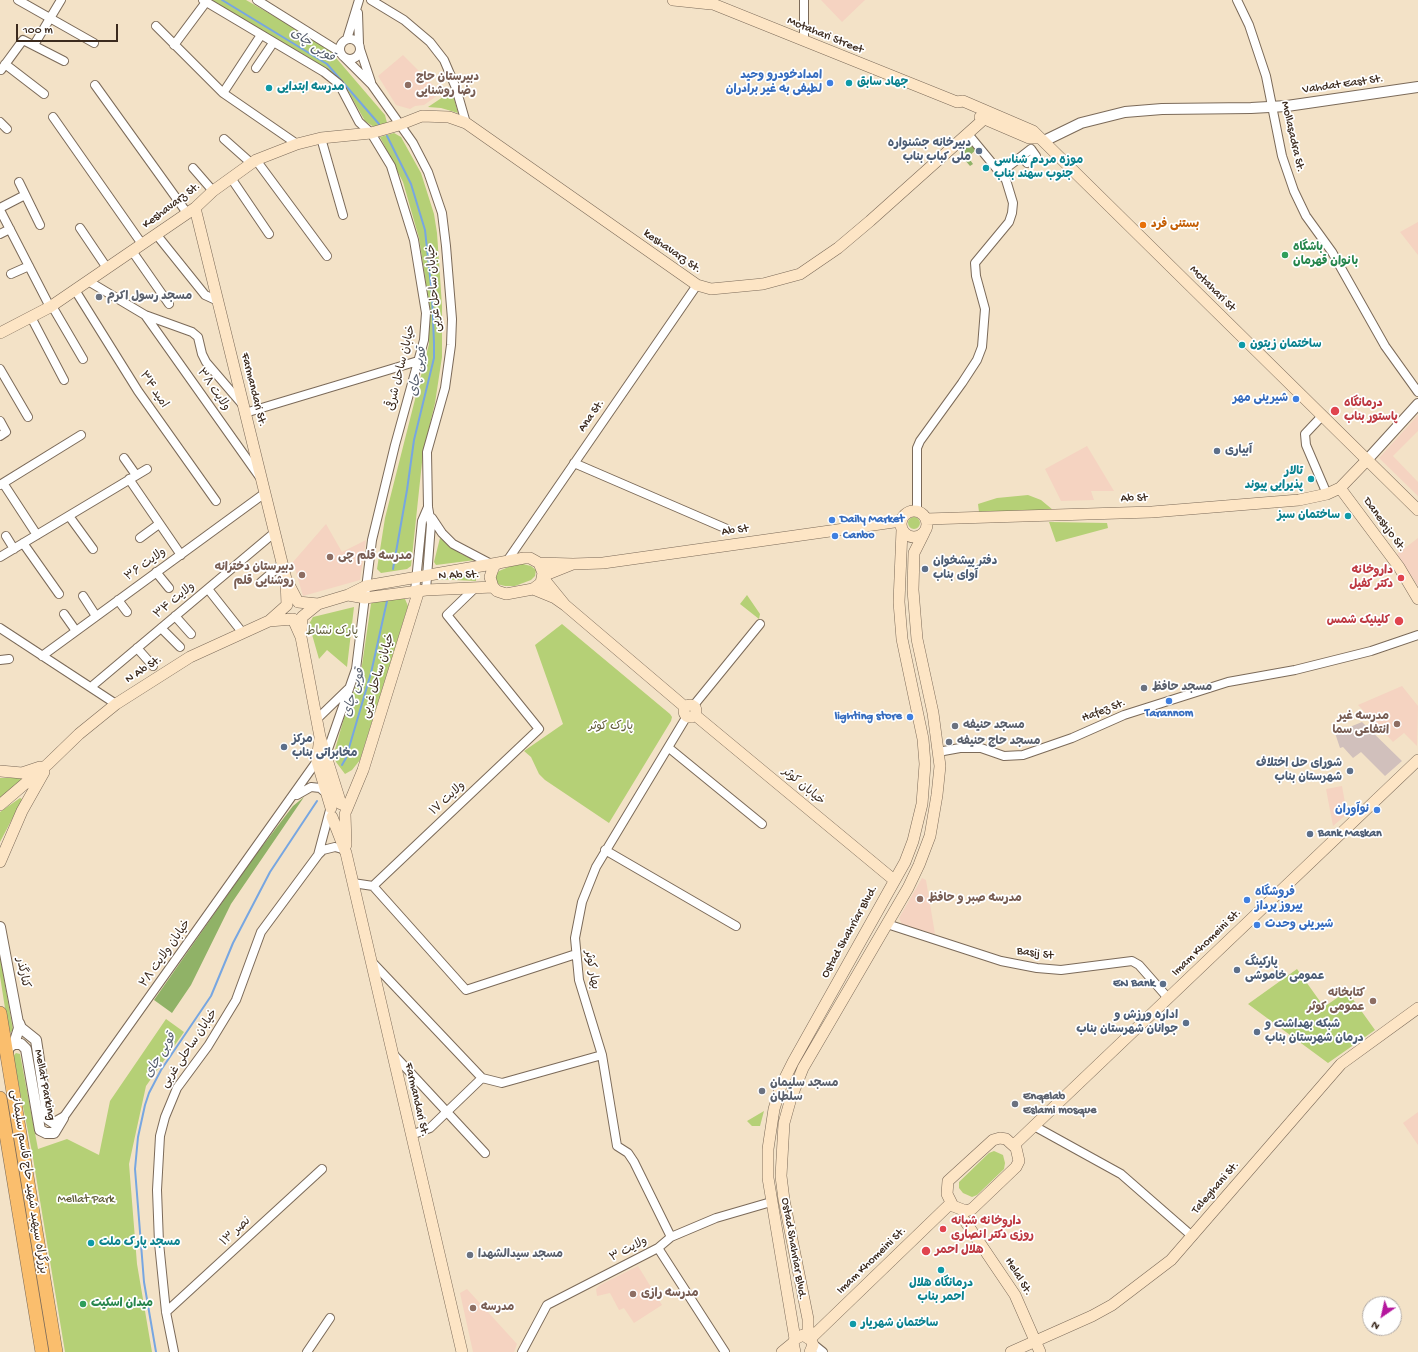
<!DOCTYPE html>
<html>
<head>
<meta charset="utf-8">
<style>
  body { margin:0 }
  #map { position:relative; width:1418px; height:1352px; overflow:hidden; background:#f3e2c7; font-family:"Gochi Hand",sans-serif }
  canvas { display:block }
  .north { position:absolute; left:1362px; top:1296px; width:40px; height:40px; box-sizing:border-box; background:#fff; border:1px solid #b1aaa5; border-radius:50%; rotate:214deg; font-size:11px; font-weight:700; line-height:16px; text-align:center; color:#3b2a1e }
  .north::after { content:''; display:block; margin:auto; width:14px; height:18px; background:#b5179e; clip-path:polygon(50% 0,100% 100%,50% 72%,0 100%) }
  .scale { position:absolute; left:16px; top:24px; width:102px; height:18px; box-sizing:border-box; border:2px solid #3b2a1e; border-top:0; padding-left:5px; font-size:12px; line-height:14px; white-space:nowrap; color:#3b2a1e; -webkit-text-stroke:3px #fff; paint-order:stroke }
</style>
</head>
<body>
<div id="map">
<canvas width="1418" height="1352"></canvas>
<div class="north">N</div>
<div class="scale">100 m</div>
</div>
<script>
const g = document.querySelector('canvas').getContext('2d');
g.lineJoin = 'round';
function paint(path, color) {
  g.fillStyle = color;
  g.fill(path, 'evenodd');
}
function shape(rows) {
  const path = new Path2D();
  for (const r of rows) {
    if (r.length === 3) {
      path.moveTo(r[0] + r[2], r[1]);
      path.arc(r[0], r[1], r[2], 0, 2 * Math.PI);
      continue;
    }
    path.moveTo(r[0], r[1]);
    for (let i = 2; i < r.length; i += 2) path.lineTo(r[i], r[i + 1]);
  }
  return path;
}
function strokePath(path, color, width, dash) {
  g.strokeStyle = color;
  g.lineWidth = width;
  g.lineCap = dash ? 'butt' : 'round';
  g.setLineDash(dash || []);
  g.stroke(path);
}
function label(font, color, halo, rows, align = 'center') {
  g.font = font + ' "Gochi Hand","Playpen Sans Arabic",sans-serif';
  g.lineWidth = 3.5;
  g.setLineDash([]);
  g.textBaseline = 'middle';
  g.strokeStyle = halo;
  g.fillStyle = color;
  for (const [text, x, y, turn = 0] of rows) {
    g.save();
    g.translate(x, y);
    g.rotate((+turn || 0) * Math.PI / 180);
    g.textAlign = isNaN(turn) ? turn : align;
    if (halo) g.strokeText(text, 0, 0);
    g.fillText(text, 0, 0);
    g.restore();
  }
}
const built = shape([
  [821,0,865,0,842,22],
  [403,55,441,93,424,105,415,106,410,109,396,105,378,76],
  [1418,222,1418,255,1400,232],
  [1418,415,1418,431,1393,456,1418,482,1418,496,1379,458],
  [1087,446,1114,491,1091,491,1094,500,1061,501,1045,469],
  [326,524,342,552,366,540,360,580,303,596,293,562],
  [1418,538,1418,586,1397,554],
  [1402,686,1418,706,1417,746,1404,733,1393,742,1358,705],
  [1342,786,1347,814,1333,826,1326,789],
  [922,878,926,880,935,934,902,925,899,918],
  [1418,1112,1418,1145,1403,1123],
  [638,1266,662,1305,634,1323,624,1308,619,1310,610,1293,597,1296,596,1289,600,1285],
  [467,1289,517,1344,514,1352,473,1352,460,1293]
]);
const industrial = shape([
  [1362,722,1402,761,1385,776,1361,752,1353,758,1343,747,1340,748,1335,733]
]);
const green = shape([
  [209,0,246,0,312,38,331,52,385,115,387,123,374,127,365,121,348,91,324,68],
  [452,91,458,113,441,108,428,107],
  [394,133,401,137,421,173,434,214,437,233,442,306,442,357,435,403,423,453,411,566,407,569,381,573,377,569,385,518,429,344,428,297,419,238,403,182,380,137],
  [1028,495,1041,500,1053,510,979,512,978,504,997,498],
  [914,523,6],
  [1049,522,1107,523,1108,528,1056,542],
  [440,538,461,554,475,560,436,565,434,562],
  [523,564,531,566,536,570,535,576,531,580,515,586,505,586,497,584,495,576,499,571,511,566],
  [476,573,476,581,433,579],
  [747,595,760,614,759,619,740,604],
  [402,597,405,599,408,606,360,760,352,770,345,774,336,762,334,753,346,711,361,672,371,604,374,600],
  [354,607,347,667,327,650,319,659,309,624,313,617],
  [562,624,670,714,672,717,671,721,609,823,545,780,539,774,531,757,524,751,563,724,535,645],
  [0,778,23,778,24,779,0,798],
  [20,798,22,799,21,802,0,842,0,812],
  [0,956,13,1030,9,1034,0,976],
  [1297,969,1324,1007,1347,991,1375,1030,1328,1063,1248,1004],
  [166,1019,184,1032,146,1086,129,1164,137,1264,152,1352,65,1352,32,1152,13,1056,16,1053,20,1054,38,1149,67,1139,99,1155,110,1101],
  [764,1111,760,1126,752,1126,747,1121],
  [994,1151,1003,1155,1005,1163,1004,1169,977,1195,972,1197,963,1193,959,1188,959,1182,989,1153]
]);
const forest = shape([
  [972,141,978,148,968,157,973,164,970,166,959,153],
  [304,797,231,904,191,985,172,1013,154,1000,254,857,293,806]
]);
const stream = shape([
  [222,0,327,64,379,124],
  [387,136,411,184,425,230,432,295,434,343,434,358,414,440,407,490,393,569],
  [342,765,346,758,371,673,387,601],
  [156,1352,144,1282,135,1169,138,1137,145,1105,149,1093,161,1070,211,996,233,943,270,872,317,801]
]);
const minor = shape([
  [18,0,94,43],
  [203,0,324,72,339,84,359,122,371,133,391,166,414,240,426,313,424,340,395,445,372,540,356,669,326,755],
  [257,0,340,52],
  [371,0,404,20,430,42,444,60,456,88,466,123],
  [1237,0,1249,25,1266,76,1282,156,1294,191,1306,216,1332,252,1385,346,1418,392],
  [358,13,359,44],
  [156,26,223,93,297,144],
  [350,49,10],
  [347,39,359,0],
  [804,41,804,0],
  [34,45,61,0],
  [174,45,206,2],
  [360,49,371,82],
  [344,57,372,85,413,143,428,172,442,213,446,246,452,319,451,345,445,388,427,452,428,507,431,524,426,590],
  [5,64,44,94],
  [256,68,273,43],
  [1,70,23,40,64,61],
  [95,85,187,213],
  [223,93,261,35],
  [53,117,142,244],
  [0,122,7,129],
  [321,138,343,215],
  [224,139,251,163],
  [1031,149,1036,156,1027,163,1022,156,1031,149],
  [256,160,327,256],
  [193,168,213,191],
  [1001,172,1022,156],
  [231,178,269,234],
  [19,182,40,225],
  [0,208,25,195],
  [0,210,50,307],
  [80,228,107,268],
  [0,234,10,229],
  [156,234,205,295,218,301],
  [132,251,169,304],
  [11,274,29,266],
  [88,281,145,315,192,332,198,337,202,354,206,362,242,404],
  [75,290,138,391,216,501],
  [52,306,83,359],
  [145,315,259,476],
  [31,317,64,380],
  [0,369,28,417],
  [245,413,418,361],
  [1322,416,1305,434,1306,445,1327,494],
  [0,421,6,432,0,436],
  [124,458,136,475],
  [574,463,727,529],
  [129,479,181,555],
  [3,483,37,535],
  [0,485,81,435],
  [917,511,917,448,920,441,962,383,977,360,982,347,985,309,976,276,975,263,1009,222,1012,213,1013,203,1006,180,968,134],
  [69,516,93,549],
  [432,518,442,533,453,544,491,564],
  [6,536,14,549],
  [140,538,159,524],
  [23,543,59,594],
  [0,557,147,469],
  [507,561,697,285],
  [156,572,169,588],
  [260,583,282,564],
  [208,589,242,632],
  [415,591,422,521,428,507],
  [83,596,96,616],
  [118,600,127,612],
  [64,614,76,631],
  [175,616,191,634],
  [0,628,116,704],
  [161,628,180,647],
  [137,648,153,666],
  [42,656,265,493],
  [0,660,9,659],
  [91,687,274,533],
  [694,705,760,624],
  [317,719,348,689],
  [669,748,762,824],
  [938,752,960,748,981,748,1004,756,1023,755,1072,738,1124,715,1228,682,1295,670,1371,651,1418,635],
  [297,795,311,787,320,788,327,794],
  [605,850,736,926],
  [318,855,323,850,335,847,342,849,346,853],
  [353,883,373,886,466,990,576,954],
  [373,886,539,729,447,615,475,588],
  [887,924,1001,961,1037,968,1061,970,1132,961,1139,965,1168,998],
  [372,962,482,1078,502,1083,602,1055],
  [394,1055,485,1153],
  [63,1118,317,761],
  [1034,1126,1121,1174,1192,1236],
  [411,1135,430,1128,482,1078],
  [671,1237,634,1162,628,1153,617,1146,602,1055,579,980,575,938,582,902,596,867,687,716],
  [658,1248,725,1352],
  [166,1312,322,1169],
  [813,1344,823,1352],
  [174,1352,166,1312,159,1243,157,1190,160,1136,165,1117,177,1088,208,1046,236,1000,261,932,318,855,330,810],
  [307,1352,330,1318],
  [522,1352,547,1305,658,1248,671,1237,716,1218,771,1202]
]);
const tertiary = shape([
  [1044,141,1081,123,1125,112,1162,109,1251,108,1287,106,1418,87],
  [1367,460,1418,404],
  [0,927,19,1028,14,1044],
  [19,1023,21,1028,36,1040,48,1119,54,1123,63,1118],
  [7,1055,9,1047,14,1044,21,1044,26,1049,40,1130,46,1133,54,1133,63,1118]
]);
const secondary = shape([
  [673,0,711,4],
  [703,0,957,102,963,101,1033,131,1418,510],
  [980,117,1029,138,1038,138],
  [195,208,286,579],
  [0,333,50,307,195,208,213,191,256,160,297,144,321,138,371,133,399,125,422,116,449,117,466,123,697,285,711,289,763,284,800,274,838,248,870,221,984,119],
  [1340,488,1399,567,1418,599],
  [914,524,13],
  [926,519,1152,512,1299,500,1327,494,1340,488,1367,460],
  [524,558,530,558,539,563,543,573,541,583,533,589,506,594,497,591,493,587,490,577,494,566,498,563,524,558],
  [539,563,573,564,543,576],
  [573,564,603,563,901,521],
  [286,579,298,602,318,604,302,617,301,637,293,619,269,621,287,605,286,579],
  [493,587,426,590,365,598,348,595,366,586,498,563],
  [533,589,555,598,565,605,543,578],
  [318,604,348,595],
  [565,605,685,707],
  [301,637,320,737],
  [690,711,6],
  [695,715,894,880],
  [0,771,22,773,40,767],
  [0,805,48,764,79,734,116,704,190,657,269,621],
  [331,808,317,761,320,737,341,804],
  [346,811,363,770,419,590],
  [345,814,346,845],
  [332,817,346,853,462,1352],
  [0,862,22,811,44,772],
  [1000,1138,1006,1139,1016,1148,1019,1161,1016,1167,972,1209,966,1211,953,1206,947,1194,948,1181,993,1140,1000,1138],
  [1014,1145,1418,760],
  [965,1221,1015,1295,1040,1352],
  [808,1337,808,1319,784,1200,781,1176,784,1123,791,1098,803,1068,908,888,919,865,930,836,937,795,940,766,933,713,917,639,913,590,914,553,924,533],
  [795,1339,768,1178,768,1149,774,1109,781,1086,793,1062,905,862,913,841,922,804,925,764,923,739,902,639,899,602,902,530],
  [810,1339,951,1203],
  [782,1352,793,1343],
  [795,1352,793,1343,795,1339,803,1335,811,1340,813,1345,810,1352],
  [1011,1352,1092,1316,1112,1305,1171,1260,1341,1064,1418,1008]
]);
const trunk = shape([
  [0,1013,56,1352],
  [0,1098,42,1352]
]);
const markers = [
  [830,83,4,"#3f7fe0"],
  [849,83,4,"#0f9aa8"],
  [408,85,4,"#8d6e63"],
  [269,88,4,"#0f9aa8"],
  [979,151,4,"#5c6f8a"],
  [986,168,4,"#0f9aa8"],
  [1143,225,4,"#e8710a"],
  [1285,255,4,"#2e9e5b"],
  [99,297,4,"#6b7280"],
  [1242,345,4,"#0f9aa8"],
  [1296,399,4,"#3f7fe0"],
  [1335,411,5,"#e0444e"],
  [1217,451,4,"#5c6f8a"],
  [1311,479,4,"#0f9aa8"],
  [1348,516,4,"#0f9aa8"],
  [832,520,4,"#3f7fe0"],
  [835,536,4,"#3f7fe0"],
  [330,557,4,"#8d6e63"],
  [925,569,4,"#5c6f8a"],
  [302,575,4,"#8d6e63"],
  [1401,578,4,"#e0444e"],
  [1399,621,5,"#e0444e"],
  [1144,688,4,"#6b7280"],
  [1169,701,4,"#3f7fe0"],
  [910,717,4,"#3f7fe0"],
  [1397,724,4,"#8d6e63"],
  [955,726,4,"#6b7280"],
  [949,742,4,"#6b7280"],
  [284,747,4,"#5c6f8a"],
  [1350,771,4,"#5c6f8a"],
  [1377,810,4,"#3f7fe0"],
  [1310,834,4,"#5c6f8a"],
  [920,899,4,"#8d6e63"],
  [1247,900,4,"#3f7fe0"],
  [1257,925,4,"#3f7fe0"],
  [1237,970,4,"#5c6f8a"],
  [1163,984,4,"#5c6f8a"],
  [1373,1001,4,"#8d6e63"],
  [1186,1023,4,"#5c6f8a"],
  [1257,1032,4,"#5c6f8a"],
  [762,1091,4,"#6b7280"],
  [1015,1104,4,"#6b7280"],
  [943,1229,4,"#e0444e"],
  [91,1243,4,"#0f9aa8"],
  [926,1251,5,"#e0444e"],
  [470,1255,4,"#6b7280"],
  [941,1270,4,"#0f9aa8"],
  [633,1294,4,"#8d6e63"],
  [83,1304,4,"#2e9e5b"],
  [473,1308,4,"#8d6e63"],
  [853,1324,4,"#0f9aa8"]
];
const streetNames = [
  ["Motahari Street",825,36,22],
  ["Vahdat East St.",1343,85,-8],
  ["Mollasadra St.",1292,137,77],
  ["Keshavarz St.",172,206,-37],
  ["keshavarz St.",672,252,35],
  ["خیابان ساحل غربی",435,288,-94],
  ["Motahari St",1212,289,45],
  ["خیابان ساحل شرقی",402,368,-76],
  ["امید ۳۴",153,390,56],
  ["ولایت ۳۸",213,390,55],
  ["Farmandari St.",253,390,76],
  ["Ana St.",592,416,-55],
  ["Ab St",1134,499,-2],
  ["Daneshjo St.",1384,525,54],
  ["Ab St",735,531,-8],
  ["ولایت ۳۶",146,565,-36],
  ["N Ab St.",459,576,-2],
  ["ولایت ۳۴",175,601,-40],
  ["N Ab St.",144,670,-33],
  ["خیابان ساحل غربی",379,676,-73],
  ["Hafez St.",1104,711,-21],
  ["خیابان کوثر",803,787,40],
  ["ولایت ۱۷",448,799,-43],
  ["Ostad Shahriar Blvd.",850,932,-61],
  ["Imam Khomeini St.",1207,943,-44],
  ["خیابان ولایت ۲۸",166,954,-55],
  ["Basij St",1035,954,8],
  ["بهار کوثر",591,970,80],
  ["کنارگذر",22,973,79],
  ["خیابان ساحلی غربی",190,1049,-56],
  ["Mellat Parking",44,1085,79],
  ["Farmandari St.",416,1100,77],
  ["بزرگراه سپهبد شهید حاج قاسم سلیمانی",28,1182,81],
  ["Taleghani St.",1216,1188,-49],
  ["نصر ۱۳",236,1232,-43],
  ["Ostad Shahriar Blvd.",793,1249,80],
  ["ولایت ۳",629,1250,-28],
  ["Imam Khomeini St.",872,1261,-44],
  ["Helal St.",1018,1277,59]
];
const shopNames = [
  ["امدادخودرو وحید",822,76],
  ["لطیفی به غیر برادران",822,90],
  ["شیرینی مهر",1288,399],
  ["Daily Market",840,520,"left"],
  ["Canbo",843,536,"left"],
  ["Tarannom",1169,714,"center"],
  ["lighting store",902,717],
  ["نوآوران",1369,810],
  ["فروشگاه",1255,893,"left"],
  ["پیروز پرداز",1255,907,"left"],
  ["شیرینی وحدت",1265,925,"left"]
];
const educationNames = [
  ["دبیرستان حاج",416,78],
  ["رضا روشنایی",416,92],
  ["مدرسه قلم چی",338,557],
  ["دبیرستان دخترانه",294,568,"right"],
  ["روشنایی قلم",294,582,"right"],
  ["مدرسه غیر",1389,717,"right"],
  ["انتفاعی سما",1389,731,"right"],
  ["مدرسه صبر و حافظ",928,899],
  ["کتابخانه",1365,994,"right"],
  ["عمومی کوثر",1365,1008,"right"],
  ["مدرسه رازی",641,1294],
  ["مدرسه",481,1308]
];
const cultureNames = [
  ["جهاد سابق",857,83],
  ["مدرسه ابتدایی",277,88],
  ["موزه مردم شناسی",994,161],
  ["جنوب سهند بناب",994,175],
  ["ساختمان زیتون",1250,345],
  ["تالار",1303,472,"right"],
  ["پذیرایی پیوند",1303,486,"right"],
  ["ساختمان سبز",1340,516,"right"],
  ["مسجد پارک ملت",99,1243],
  ["درمانگاه هلال",941,1284,"center"],
  ["احمر بناب",941,1298,"center"],
  ["ساختمان شهریار",861,1324]
];
const serviceNames = [
  ["دبیرخانه جشنواره",971,144,"right"],
  ["ملی کباب بناب",971,158,"right"],
  ["آبیاری",1225,451],
  ["دفتر پیشخوان",933,562],
  ["آوای بناب",933,576],
  ["مرکز",292,740],
  ["مخابراتی بناب",292,754],
  ["شورای حل اختلاف",1342,764,"right"],
  ["شهرستان بناب",1342,778,"right"],
  ["Bank Maskan",1318,834],
  ["پارکینگ",1245,963],
  ["عمومی خاموشی",1245,977],
  ["EN Bank",1155,984,"right"],
  ["اداره ورزش و",1178,1016,"right"],
  ["جوانان شهرستان بناب",1178,1030,"right"],
  ["شبکه بهداشت و",1265,1025],
  ["درمان شهرستان بناب",1265,1039]
];
const foodNames = [
  ["بستنی فرد",1151,225]
];
const leisureNames = [
  ["باشگاه",1293,248],
  ["بانوان قهرمان",1293,262],
  ["میدان اسکیت",91,1304]
];
const worshipNames = [
  ["مسجد رسول اکرم",107,297],
  ["مسجد حافظ",1152,688],
  ["مسجد حنیفه",963,726],
  ["مسجد حاج حنیفه",957,742],
  ["مسجد سلیمان",770,1084],
  ["سلطان",770,1098],
  ["Enqelab",1023,1097],
  ["Eslami mosque",1023,1111],
  ["مسجد سیدالشهدا",478,1255]
];
const healthNames = [
  ["درمانگاه",1344,404],
  ["پاستور بناب",1344,418],
  ["داروخانه",1393,571,"right"],
  ["دکتر کفیل",1393,585,"right"],
  ["کلینیک شمس",1390,621,"right"],
  ["داروخانه شبانه",951,1222],
  ["روزی دکتر انصاری",951,1236],
  ["هلال احمر",935,1251]
];
const parkNames = [
  ["پارک نشاط",332,632],
  ["پارک کوثر",611,727],
  ["Mellat Park",86,1200]
];
const waterNames = [
  ["قوبی چای",312,46,34],
  ["قوبی چای",419,372,-79],
  ["قوبی چای",355,693,-73],
  ["قوبی چای",161,1056,-59]
];
paint(built, '#f5d3c1');
paint(industrial, '#d1c0bc');
paint(green, '#b5d076');
paint(forest, '#90b267');
strokePath(stream, '#77a6e1', 2);
strokePath(minor, '#7b6a59', 10);
strokePath(tertiary, '#7b6a59', 12);
strokePath(secondary, '#7b6a59', 12);
strokePath(trunk, '#7b6a59', 14);
strokePath(minor, '#fff', 8);
strokePath(tertiary, '#fff', 10);
strokePath(secondary, '#fde5c5', 11);
strokePath(trunk, '#fabe6d', 13);
for (const [x, y, r, color] of markers) {
  const dot = new Path2D();
  dot.arc(x, y, r, 0, 2 * Math.PI);
  g.fillStyle = color;
  g.fill(dot);
  strokePath(dot, '#fff', 1.5);
}
label('12px', '#3b2a1e', '#fff', streetNames);
label('bold 12px', '#366cbe', '#fff', shopNames, 'right');
label('bold 12px', '#785e54', '#fff', educationNames, 'left');
label('bold 12px', '#0d838f', '#fff', cultureNames, 'left');
label('bold 12px', '#4e5e75', '#fff', serviceNames, 'left');
label('bold 12px', '#c56008', '#fff', foodNames, 'left');
label('bold 12px', '#27864d', '#fff', leisureNames, 'left');
label('bold 12px', '#5b616d', '#fff', worshipNames, 'left');
label('bold 12px', '#be3a42', '#fff', healthNames, 'left');
label('12px', '#605c38', '#fff', parkNames);
label('italic 13px', '#535c6c', '#fff', waterNames);
</script>
</body>
</html>
